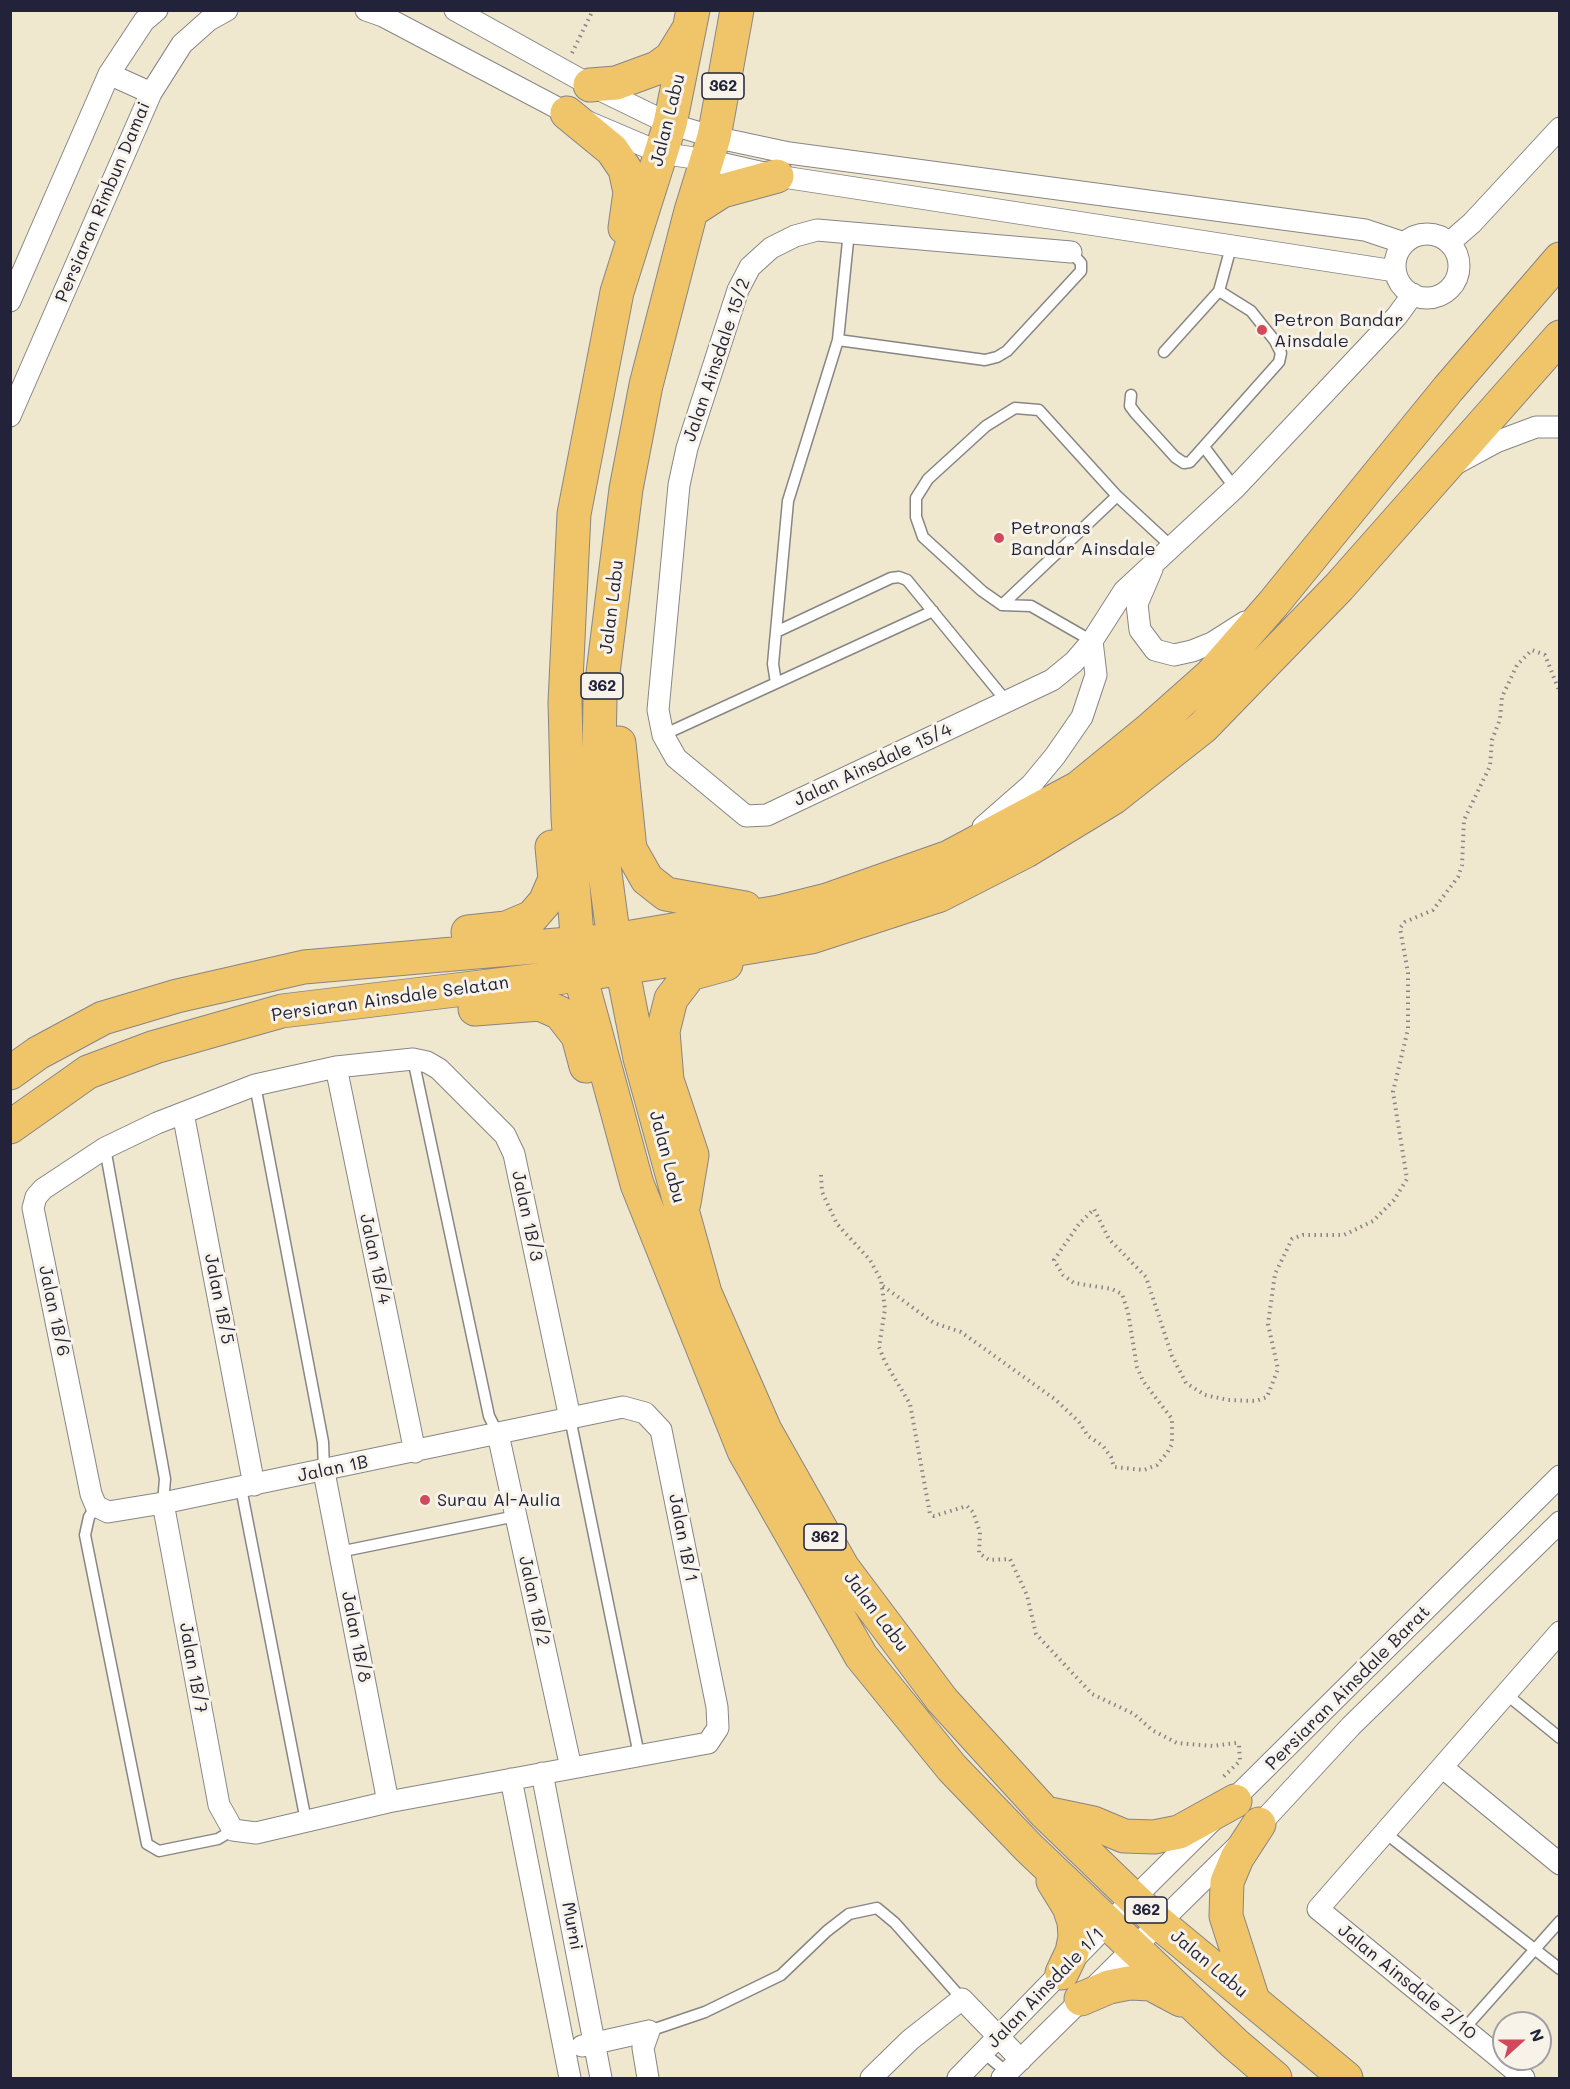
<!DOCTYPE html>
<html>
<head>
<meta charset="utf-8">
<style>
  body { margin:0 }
  #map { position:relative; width:1570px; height:2089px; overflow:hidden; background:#efe8cf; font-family:Mali,sans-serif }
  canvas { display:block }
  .frame { position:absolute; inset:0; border:12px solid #22223b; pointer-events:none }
  .north { position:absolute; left:1492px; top:2011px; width:60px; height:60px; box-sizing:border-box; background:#f7f3e8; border:2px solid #a29fa3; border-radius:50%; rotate:69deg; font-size:16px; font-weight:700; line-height:24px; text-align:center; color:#22223b }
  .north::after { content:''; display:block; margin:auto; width:21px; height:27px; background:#d1495b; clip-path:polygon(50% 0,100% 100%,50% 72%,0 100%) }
</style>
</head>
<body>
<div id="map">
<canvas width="1570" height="2089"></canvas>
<div class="frame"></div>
<div class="north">N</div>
</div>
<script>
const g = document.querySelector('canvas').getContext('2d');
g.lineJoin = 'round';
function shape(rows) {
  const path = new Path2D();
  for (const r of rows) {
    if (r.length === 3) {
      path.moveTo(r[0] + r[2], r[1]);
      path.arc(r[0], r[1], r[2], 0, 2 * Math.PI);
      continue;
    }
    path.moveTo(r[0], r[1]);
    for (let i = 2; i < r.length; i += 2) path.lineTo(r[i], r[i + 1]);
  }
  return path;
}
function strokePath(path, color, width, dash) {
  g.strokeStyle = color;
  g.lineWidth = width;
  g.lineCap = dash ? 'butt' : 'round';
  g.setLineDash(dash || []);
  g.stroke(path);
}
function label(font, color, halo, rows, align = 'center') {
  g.font = font + ' Mali,sans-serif';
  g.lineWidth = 6;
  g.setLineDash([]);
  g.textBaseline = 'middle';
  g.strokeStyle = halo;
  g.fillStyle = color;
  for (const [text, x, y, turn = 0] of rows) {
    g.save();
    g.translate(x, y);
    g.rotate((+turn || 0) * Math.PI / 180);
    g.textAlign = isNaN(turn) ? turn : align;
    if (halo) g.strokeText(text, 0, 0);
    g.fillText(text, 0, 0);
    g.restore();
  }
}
const path = shape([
  [572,53,593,10],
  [821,1175,822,1192,837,1224,870,1260,881,1280,885,1309,879,1347,885,1362,910,1404,930,1514,934,1516,967,1506,973,1512,980,1532,979,1553,989,1560,1010,1559,1027,1595,1036,1634,1092,1694,1134,1714,1152,1730,1177,1743,1213,1746,1236,1743,1239,1745,1240,1761,1222,1778],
  [883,1286,934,1323,961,1332,1056,1400,1079,1422,1088,1436,1103,1446,1111,1457,1114,1467,1144,1470,1157,1465,1167,1453,1172,1444,1172,1419,1143,1381,1137,1367,1128,1312,1122,1294,1112,1289,1074,1283,1063,1275,1054,1260,1079,1224,1094,1209,1109,1239,1146,1277,1172,1356,1186,1383,1205,1395,1228,1400,1256,1401,1267,1397,1278,1369,1268,1324,1275,1274,1292,1239,1303,1235,1344,1235,1373,1221,1394,1200,1407,1179,1393,1092,1408,1029,1408,973,1400,928,1405,922,1433,910,1458,877,1462,865,1464,820,1490,766,1492,740,1500,719,1502,697,1517,665,1532,650,1545,655,1560,693]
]);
const lane = shape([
  [1219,291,1231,247],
  [838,340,985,360,997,357,1007,351,1081,271,1081,263,1071,252],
  [1131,395,1130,406,1136,414,1175,457,1184,463,1190,462,1279,362,1281,353,1275,341,1251,311,1219,291,1164,352],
  [1204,447,1235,488],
  [1002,605,1117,496],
  [776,632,891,578,899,577,907,580,1007,702],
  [1092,641,1031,606,1002,605,982,591,923,537,916,517,916,498,928,479,986,426,1015,408,1039,410,1117,496,1171,546],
  [776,683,773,664,788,501,838,340,849,231],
  [663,735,933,611],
  [413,1059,489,1416,498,1434],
  [255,1085,323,1442,324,1471],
  [105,1148,165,1479,163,1503],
  [570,1418,639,1755],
  [241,1488,306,1821],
  [96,1506,89,1517,85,1535,147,1844,159,1851,218,1839,233,1830],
  [339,1552,516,1516],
  [1506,1694,1560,1738],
  [1384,1832,1560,1969],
  [1464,2029,1560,1921],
  [649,2031,705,2012,781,1975,827,1931,849,1914,877,1908,895,1923,962,1999],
  [984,2053,1009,2074]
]);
const street = shape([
  [366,10,383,16,567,113,661,153,707,160,777,176,1395,271],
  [455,10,590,85,670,124,714,137,789,153,1365,230,1404,243],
  [109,74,151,93],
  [1427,266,32],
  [1449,243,1472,223,1560,128],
  [1071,252,817,230,795,236,771,248,750,267,738,290,687,448,679,485,658,710,663,735,676,758,746,816,767,815,1052,680,1074,662,1092,641,1124,591,1235,488,1397,316,1413,294],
  [10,301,109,74,144,21,157,10],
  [10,416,151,93,182,44,209,20,227,10],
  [1457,463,1496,442,1536,427,1560,427],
  [1152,569,1137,604,1140,630,1155,650,1174,655,1192,651,1212,643,1245,622],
  [983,827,1031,785,1055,756,1082,717,1096,675,1092,641],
  [336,1067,415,1452],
  [183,1113,254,1485],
  [498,1434,571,1768],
  [324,1472,388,1802],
  [163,1503,219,1805,233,1830,256,1833,388,1802,708,1743,718,1728,717,1707,661,1430,645,1413,623,1407,163,1503,108,1512,96,1506,91,1494,33,1208,36,1197,43,1189,105,1148,157,1123,255,1085,336,1067,413,1059,427,1062,439,1069,505,1135,514,1154,570,1418],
  [1442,1767,1560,1864],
  [542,1773,601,2078],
  [511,1779,570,2078],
  [582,2046,649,2031],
  [648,2078,643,2048,649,2031],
  [871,2078,910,2040,962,1999,1021,2060],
  [958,2078,1109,1923,1560,1476],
  [1002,2078,1265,1819,1351,1726,1560,1522],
  [1524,2078,1318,1909,1560,1632]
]);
const primary = shape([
  [693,10,670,124,617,292,574,514,565,702,568,818,580,975,637,1184,744,1451,861,1656,952,1768,1029,1848,1234,2043,1275,2078],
  [737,10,714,137,691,211,646,385,626,489,600,697,598,821,614,940,622,967,640,1058,705,1293,765,1430,843,1568,942,1700,1045,1813,1159,1923,1346,2078],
  [590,85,616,83,657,68,671,58,687,32],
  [567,113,612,150,625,169,630,192,625,228],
  [691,211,722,191,777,176],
  [619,743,630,849,647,879,666,894,745,908],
  [468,932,506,928,532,917,545,902,555,879,552,847],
  [475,1009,540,1004,560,1013,578,1036,586,1066],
  [10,1073,38,1053,103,1018,177,996,304,967,614,940,779,912,827,900,949,857,1078,788,1149,730,1211,675,1273,604,1448,389,1560,259],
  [10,1127,88,1072,155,1047,282,1011,580,975,811,937,940,895,1026,851,1113,798,1203,727,1339,587,1560,337],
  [684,1203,692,1155,667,1080,663,1031,671,999,690,974,726,964],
  [1045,1813,1093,1823,1124,1836,1154,1837,1179,1832,1235,1801],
  [1053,1881,1069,1907,1074,1922,1075,1937,1072,1952,1062,1973],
  [1081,1999,1109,1987,1129,1983,1151,1984,1181,2000],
  [1253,2000,1226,1916,1227,1882,1237,1858,1259,1824]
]);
const markers = [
  [1262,330,6,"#d1495b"],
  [999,538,6,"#d1495b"],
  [425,1500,6,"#d1495b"]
];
const shields = [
  [723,86,42],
  [602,686,42],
  [825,1537,42],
  [1146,1910,42]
];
const shieldNames = [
  ["362",723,86],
  ["362",602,686],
  ["362",825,1537],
  ["362",1146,1910]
];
const streetNames = [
  ["Jalan Labu",668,120,-76],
  ["Persiaran Rimbun Damai",103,202,-67],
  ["Jalan Ainsdale 15/2",717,360,-71],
  ["Jalan Labu",612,607,-83],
  ["Jalan Ainsdale 15/4",873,765,-25],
  ["Persiaran Ainsdale Selatan",390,999,-8],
  ["Jalan Labu",667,1157,75],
  ["Jalan 1B/3",527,1216,78],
  ["Jalan 1B/4",375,1259,78],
  ["Jalan 1B/5",219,1299,79],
  ["Jalan 1B/6",54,1311,78],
  ["Jalan 1B",333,1469,-12],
  ["Jalan 1B/1",683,1538,79],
  ["Jalan 1B/2",534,1601,78],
  ["Jalan Labu",876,1612,53],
  ["Jalan 1B/8",356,1637,79],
  ["Jalan 1B/7",193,1668,80],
  ["Persiaran Ainsdale Barat",1348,1688,-45],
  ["Murni",572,1926,79],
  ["Jalan Labu",1209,1964,40],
  ["Jalan Ainsdale 2/10",1407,1982,39],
  ["Jalan Ainsdale 1/1",1046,1988,-46]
];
const poiNames = [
  ["Petron Bandar",1274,320],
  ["Ainsdale",1274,341],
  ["Petronas",1011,528],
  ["Bandar Ainsdale",1011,549],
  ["Surau Al-Aulia",437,1500]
];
strokePath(lane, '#888585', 13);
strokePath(street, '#888585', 23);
strokePath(primary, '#888585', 35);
strokePath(path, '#888585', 4, [1.5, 4.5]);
strokePath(lane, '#fff', 10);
strokePath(street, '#fff', 21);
strokePath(primary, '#f0c469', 33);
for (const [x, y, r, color] of markers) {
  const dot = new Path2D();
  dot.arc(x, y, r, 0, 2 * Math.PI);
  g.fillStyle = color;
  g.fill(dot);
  strokePath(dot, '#f7f3e8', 2);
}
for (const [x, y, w] of shields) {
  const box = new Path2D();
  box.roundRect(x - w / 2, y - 13, w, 26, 4.5);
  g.fillStyle = '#f7f3e8';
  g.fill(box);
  strokePath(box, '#22223b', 1.5);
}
label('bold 16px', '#22223b', null, shieldNames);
label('18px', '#22223b', '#f7f3e8', streetNames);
label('18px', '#22223b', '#f7f3e8', poiNames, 'left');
</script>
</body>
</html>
